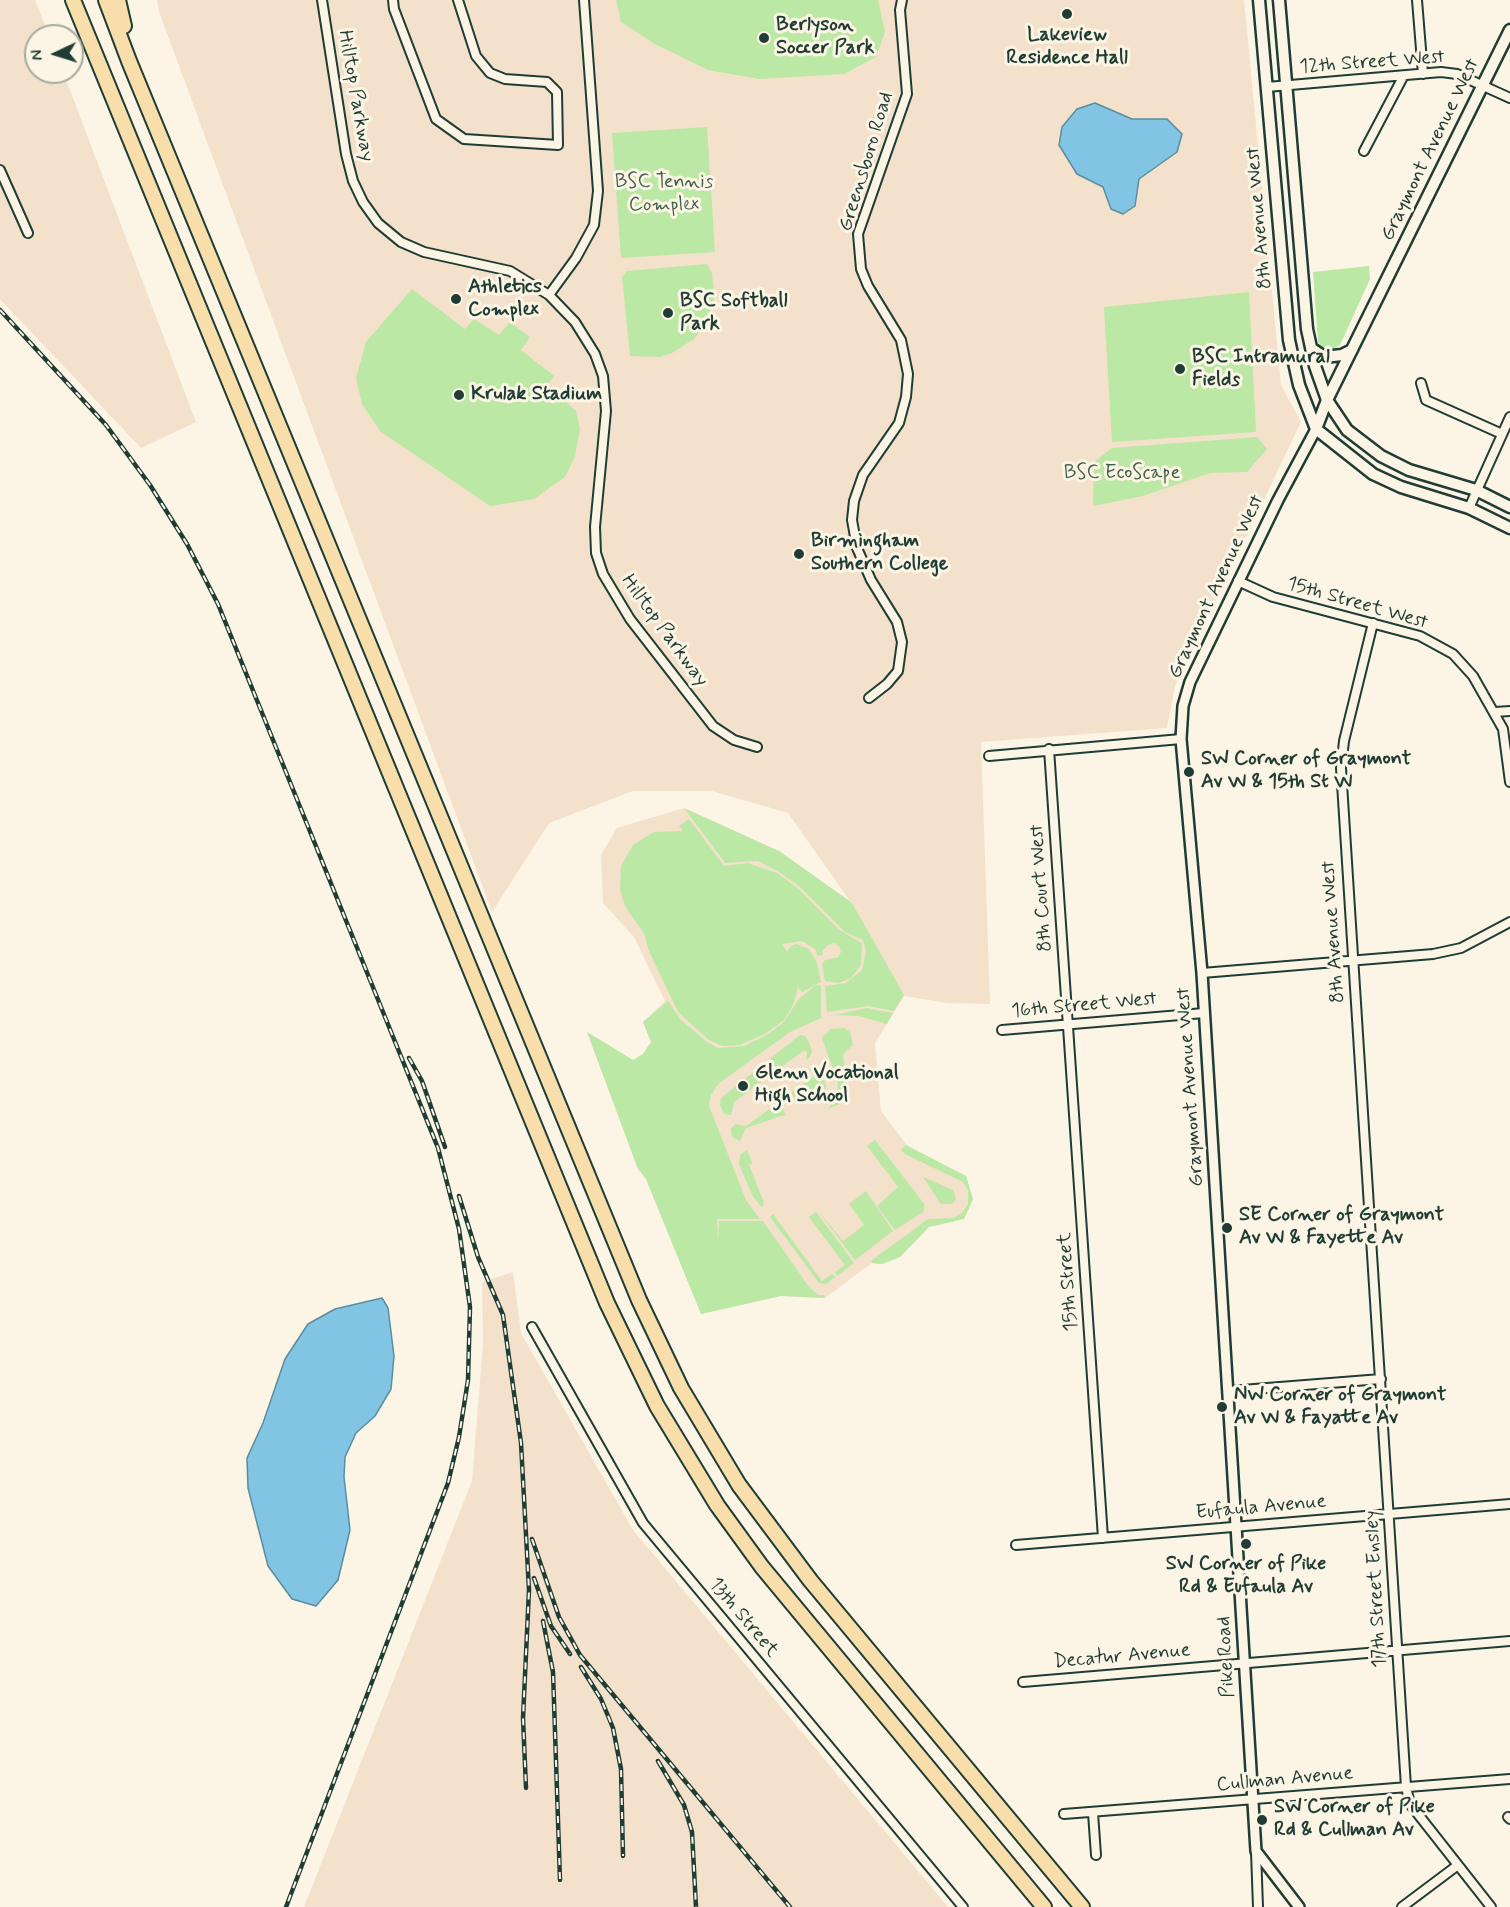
<!DOCTYPE html>
<html>
<head>
<meta charset="utf-8">
<style>
  body { margin:0 }
  #map { position:relative; width:1510px; height:1907px; overflow:hidden; background:#fcf5e5; font-family:Mynerve,sans-serif }
  canvas { display:block }
  .north { position:absolute; left:24px; top:24px; width:60px; height:60px; box-sizing:border-box; background:#fcf5e5; border:2px solid #a4ab9e; border-radius:50%; rotate:266deg; font-size:16px; font-weight:700; line-height:24px; text-align:center; color:#1f3d34 }
  .north::after { content:''; display:block; margin:auto; width:21px; height:27px; background:#1f3d34; clip-path:polygon(50% 0,100% 100%,50% 72%,0 100%) }
</style>
</head>
<body>
<div id="map">
<canvas width="1510" height="1907"></canvas>
<div class="north">N</div>
</div>
<script>
const g = document.querySelector('canvas').getContext('2d');
g.lineJoin = 'round';
function paint(path, color) {
  g.fillStyle = color;
  g.fill(path, 'evenodd');
}
function shape(rows) {
  const path = new Path2D();
  for (const r of rows) {
    path.moveTo(r[0], r[1]);
    for (let i = 2; i < r.length; i += 2) path.lineTo(r[i], r[i + 1]);
  }
  return path;
}
function strokePath(path, color, width, dash) {
  g.strokeStyle = color;
  g.lineWidth = width;
  g.lineCap = dash ? 'butt' : 'round';
  g.setLineDash(dash || []);
  g.stroke(path);
}
function label(font, color, halo, rows, align = 'center') {
  g.font = font + ' Mynerve,sans-serif';
  g.lineWidth = 6;
  g.setLineDash([]);
  g.textBaseline = 'middle';
  g.strokeStyle = halo;
  g.fillStyle = color;
  for (const [text, x, y, turn = 0] of rows) {
    g.save();
    g.translate(x, y);
    g.rotate((+turn || 0) * Math.PI / 180);
    g.textAlign = isNaN(turn) ? turn : align;
    if (halo) g.strokeText(text, 0, 0);
    g.fillText(text, 0, 0);
    g.restore();
  }
}
const built = shape([
  [0,0,35,0,49,36,36,36,36,72,63,72,196,422,141,448,0,299],
  [157,0,1244,0,1281,385,1301,422,1175,686,1167,728,981,742,990,1004,947,1003,904,996,875,1043,881,1111,909,1148,966,1176,973,1199,964,1219,929,1227,900,1257,882,1264,872,1263,825,1298,781,1296,701,1314,646,1179,638,1169,587,1032,633,1060,643,1054,651,1042,643,1022,665,1001,634,937,603,903,601,855,617,828,684,808,779,851,850,901,788,813,712,791,633,791,549,823,492,912,159,12],
  [513,1272,521,1333,633,1530,948,1907,304,1907,472,1481,483,1344,482,1282]
]);
const green = shape([
  [616,0,878,0,885,32,876,57,844,74,759,79,708,70,655,44,621,22],
  [707,127,715,252,621,258,612,133],
  [707,264,712,273,714,295,713,306,702,329,694,339,672,353,660,357,630,356,622,277,627,271],
  [1369,266,1370,279,1340,345,1331,350,1322,348,1318,341,1313,272],
  [412,289,465,329,474,319,499,335,510,322,530,337,521,350,554,376,547,385,576,411,580,429,575,456,565,477,534,499,490,506,380,431,362,404,356,378,366,342],
  [1249,292,1256,432,1112,442,1104,307],
  [1257,437,1267,449,1247,472,1210,473,1143,496,1093,506,1094,462,1112,448],
  [684,808,779,851,852,903,904,995,894,1011,868,1006,827,1012,825,986,846,983,862,970,866,951,863,940,845,932,799,886,779,872,758,861,725,863],
  [689,819,724,866,748,863,777,873,800,890,839,930,862,943,861,965,851,978,839,983,825,981,822,965,825,960,838,957,841,952,839,946,834,943,828,945,822,951,823,955,818,956,815,949,802,941,782,944,787,952,790,947,796,944,809,949,817,963,821,982,802,992,798,987,794,1003,784,1020,765,1034,739,1045,722,1046,709,1040,678,1012,648,949,645,935,625,906,620,890,621,866,633,845,654,832,683,831,679,826],
  [816,985,821,986,821,1018,790,1032,718,1084,711,1095,709,1106,746,1200,760,1219,717,1219,718,1241,719,1221,763,1221,809,1287,818,1295,825,1295,825,1298,781,1296,701,1314,646,1179,638,1169,587,1032,633,1060,643,1054,651,1042,643,1022,668,1001,681,1020,707,1042,718,1048,744,1046,765,1036,783,1023,799,999],
  [867,1008,893,1013,887,1024,859,1016,835,1015],
  [844,1028,850,1032,853,1045,843,1054,849,1100,828,1109,837,1096,838,1083,822,1038,830,1029],
  [800,1035,805,1036,809,1042,812,1051,810,1057,806,1060,807,1052,803,1051,734,1102,731,1115,724,1114,720,1105,721,1098],
  [814,1067,821,1073,826,1085,825,1094,820,1099,821,1092,816,1090,799,1105,791,1093,815,1076,815,1072,808,1070],
  [778,1103,787,1116,784,1115,746,1128,740,1141,732,1137,731,1129,735,1124,746,1126],
  [875,1140,925,1205,923,1212,895,1230,877,1206,898,1187,867,1146],
  [906,1145,966,1176,973,1199,964,1219,929,1227,900,1257,882,1264,872,1263,871,1261,928,1219,954,1218,962,1213,968,1204,968,1190,963,1182,905,1154,901,1150],
  [747,1150,752,1163,746,1166,749,1165,763,1200,764,1205,761,1207,752,1195,739,1164,740,1155],
  [923,1177,953,1190,956,1199,952,1204,941,1204],
  [866,1191,893,1231,855,1260,818,1211,843,1241,864,1225,849,1204],
  [816,1212,854,1263,837,1276,835,1272,845,1265,809,1217],
  [773,1214,822,1281,832,1274,835,1277,826,1284,819,1283,770,1217]
]);
const water = shape([
  [1095,103,1132,119,1167,119,1182,134,1177,152,1139,179,1135,206,1123,214,1111,209,1103,187,1077,174,1059,145,1062,127,1077,109,1095,103],
  [382,1298,388,1308,394,1356,391,1389,375,1416,356,1433,345,1457,344,1477,350,1530,338,1580,316,1606,292,1599,268,1566,248,1488,247,1458,263,1423,285,1359,308,1324,335,1309,382,1298]
]);
const minor = shape([
  [322,0,346,154,353,181,363,202,378,223,401,242,424,252,510,271,549,295,575,322,595,354,603,376,606,411,595,527,596,553,603,574,630,619,713,726,734,740,757,747],
  [393,0,394,9,436,119,464,139,558,145,557,92,547,82,505,79,490,73,476,56,458,0],
  [1417,0,1423,74],
  [1267,87,1441,72,1457,74,1510,98],
  [1364,151,1403,77],
  [0,170,28,233],
  [549,295,576,258,594,225,598,191,584,0],
  [1421,383,1426,400,1502,434],
  [1469,508,1510,417],
  [1238,581,1273,597,1420,636,1453,654,1473,676,1503,729,1510,782],
  [1373,623,1344,741,1341,768,1406,1787,1410,1804,1491,1907],
  [869,698,887,684,898,671,902,642,897,622,871,580,857,548,852,520,854,501,863,475,899,423,906,397,908,374,901,340,868,286,861,269,858,234,907,94,900,10,902,0],
  [1495,712,1510,711],
  [1049,749,1103,1538],
  [989,756,1181,739],
  [1202,973,1433,954,1461,948,1510,922],
  [1002,1030,1204,1013],
  [532,1327,643,1523,963,1907],
  [1229,1391,1381,1379],
  [1016,1545,1510,1504],
  [1023,1682,1510,1641],
  [1093,1813,1096,1855],
  [1064,1814,1510,1779],
  [1508,1817,1510,1819],
  [1256,1852,1258,1907],
  [1402,1907,1458,1865]
]);
const tertiary = shape([
  [1299,1907,1256,1851,1202,973,1181,739,1183,706,1190,682,1278,500,1316,429]
]);
const secondary = shape([
  [1259,0,1289,340,1299,385,1316,429,1373,474,1401,487,1469,508,1510,528],
  [1279,0,1307,329,1315,366,1327,400,1347,430,1381,456,1409,470,1476,490,1510,507],
  [1311,348,1324,357,1342,355,1352,350],
  [1316,429,1327,400,1510,30]
]);
const motorway = shape([
  [73,0,607,1303,657,1406,717,1505,762,1567,1044,1907],
  [106,0,129,61,639,1300,681,1388,739,1485,810,1580,1082,1907],
  [118,0,124,26]
]);
const rail = shape([
  [0,310,106,425,150,485,187,544,218,604,438,1148,459,1229,470,1307,468,1380,459,1437,448,1483,286,1907],
  [409,1058,422,1081,445,1147],
  [459,1196,478,1257,503,1315,521,1443,529,1590,523,1718,526,1788],
  [532,1539,559,1617,580,1655,790,1907],
  [534,1578,551,1626,570,1654],
  [543,1621,553,1672,560,1880],
  [581,1667,601,1699,613,1728,621,1769,623,1856],
  [658,1761,684,1805,692,1832,696,1907]
]);
const markers = [
  [1067,14,6,"#1f3d34"],
  [764,38,6,"#1f3d34"],
  [456,299,6,"#1f3d34"],
  [668,313,6,"#1f3d34"],
  [1180,369,6,"#1f3d34"],
  [459,395,6,"#1f3d34"],
  [799,554,6,"#1f3d34"],
  [1189,772,6,"#1f3d34"],
  [743,1086,6,"#1f3d34"],
  [1227,1228,6,"#1f3d34"],
  [1222,1407,6,"#1f3d34"],
  [1246,1544,6,"#1f3d34"],
  [1262,1820,6,"#1f3d34"]
];
const poiNames = [
  ["Berlyson",776,26],
  ["Soccer Park",776,49],
  ["Lakeview",1067,36,"center"],
  ["Residence Hall",1067,59,"center"],
  ["Athletics",468,288],
  ["Complex",468,311],
  ["BSC Softball",680,302],
  ["Park",680,325],
  ["BSC Intramural",1192,358],
  ["Fields",1192,381],
  ["Krulak Stadium",471,395],
  ["Birmingham",811,542],
  ["Southern College",811,565],
  ["SW Corner of Graymont",1201,760],
  ["Av W & 15th St W",1201,783],
  ["Glenn Vocational",755,1074],
  ["High School",755,1097],
  ["SE Corner of Graymont",1239,1216],
  ["Av W & Fayette Av",1239,1239],
  ["NW Corner of Graymont",1234,1396],
  ["Av W & Fayatte Av",1234,1419],
  ["SW Corner of Pike",1246,1565,"center"],
  ["Rd & Eufaula Av",1246,1588,"center"],
  ["SW Corner of Pike",1274,1808],
  ["Rd & Cullman Av",1274,1831]
];
const streetNames = [
  ["12th Street West",1372,63,-4],
  ["Hilltop Parkway",355,96,80],
  ["Graymont Avenue West",1431,150,-64],
  ["Greensboro Road",867,162,-73],
  ["8th Avenue West",1260,218,-95],
  ["Graymont Avenue West",1217,587,-65],
  ["15th Street West",1357,604,16],
  ["Hilltop Parkway",664,631,54],
  ["8th Court West",1042,888,-94],
  ["8th Avenue West",1334,932,-94],
  ["16th Street West",1084,1006,-5],
  ["Graymont Avenue West",1191,1087,-94],
  ["15th Street",1069,1282,-94],
  ["Eufaula Avenue",1261,1508,-5],
  ["17th Street Ensley",1377,1589,-93],
  ["13th Street",743,1618,50],
  ["Decatur Avenue",1122,1657,-5],
  ["Pike Road",1227,1657,-93],
  ["Cullman Avenue",1285,1780,-5]
];
const parkNames = [
  ["BSC Tennis",664,183],
  ["Complex",664,206],
  ["BSC EcoScape",1122,474]
];
paint(built, '#f3e1cb');
paint(green, '#bbe8a5');
paint(water, '#82c4e3');
strokePath(water, '#5a8e9d', 1.5);
strokePath(minor, '#1f3d34', 12);
strokePath(tertiary, '#1f3d34', 14);
strokePath(secondary, '#1f3d34', 15);
strokePath(motorway, '#1f3d34', 18);
strokePath(minor, '#fcf5e5', 8);
strokePath(tertiary, '#fcf5e5', 9);
strokePath(secondary, '#fcf5e5', 10);
strokePath(motorway, '#f8deab', 14);
strokePath(rail, '#1f3d34', 4.5);
strokePath(rail, '#fcf5e5', 2, [7]);
for (const [x, y, r, color] of markers) {
  const dot = new Path2D();
  dot.arc(x, y, r, 0, 2 * Math.PI);
  g.fillStyle = color;
  g.fill(dot);
  strokePath(dot, '#fcf5e5', 2);
}
label('bold 20px', '#1f3d34', '#fcf5e5', poiNames, 'left');
label('20px', '#1f3d34', '#fcf5e5', streetNames);
label('20px', '#3e5f4b', '#fcf5e5', parkNames);
</script>
</body>
</html>
